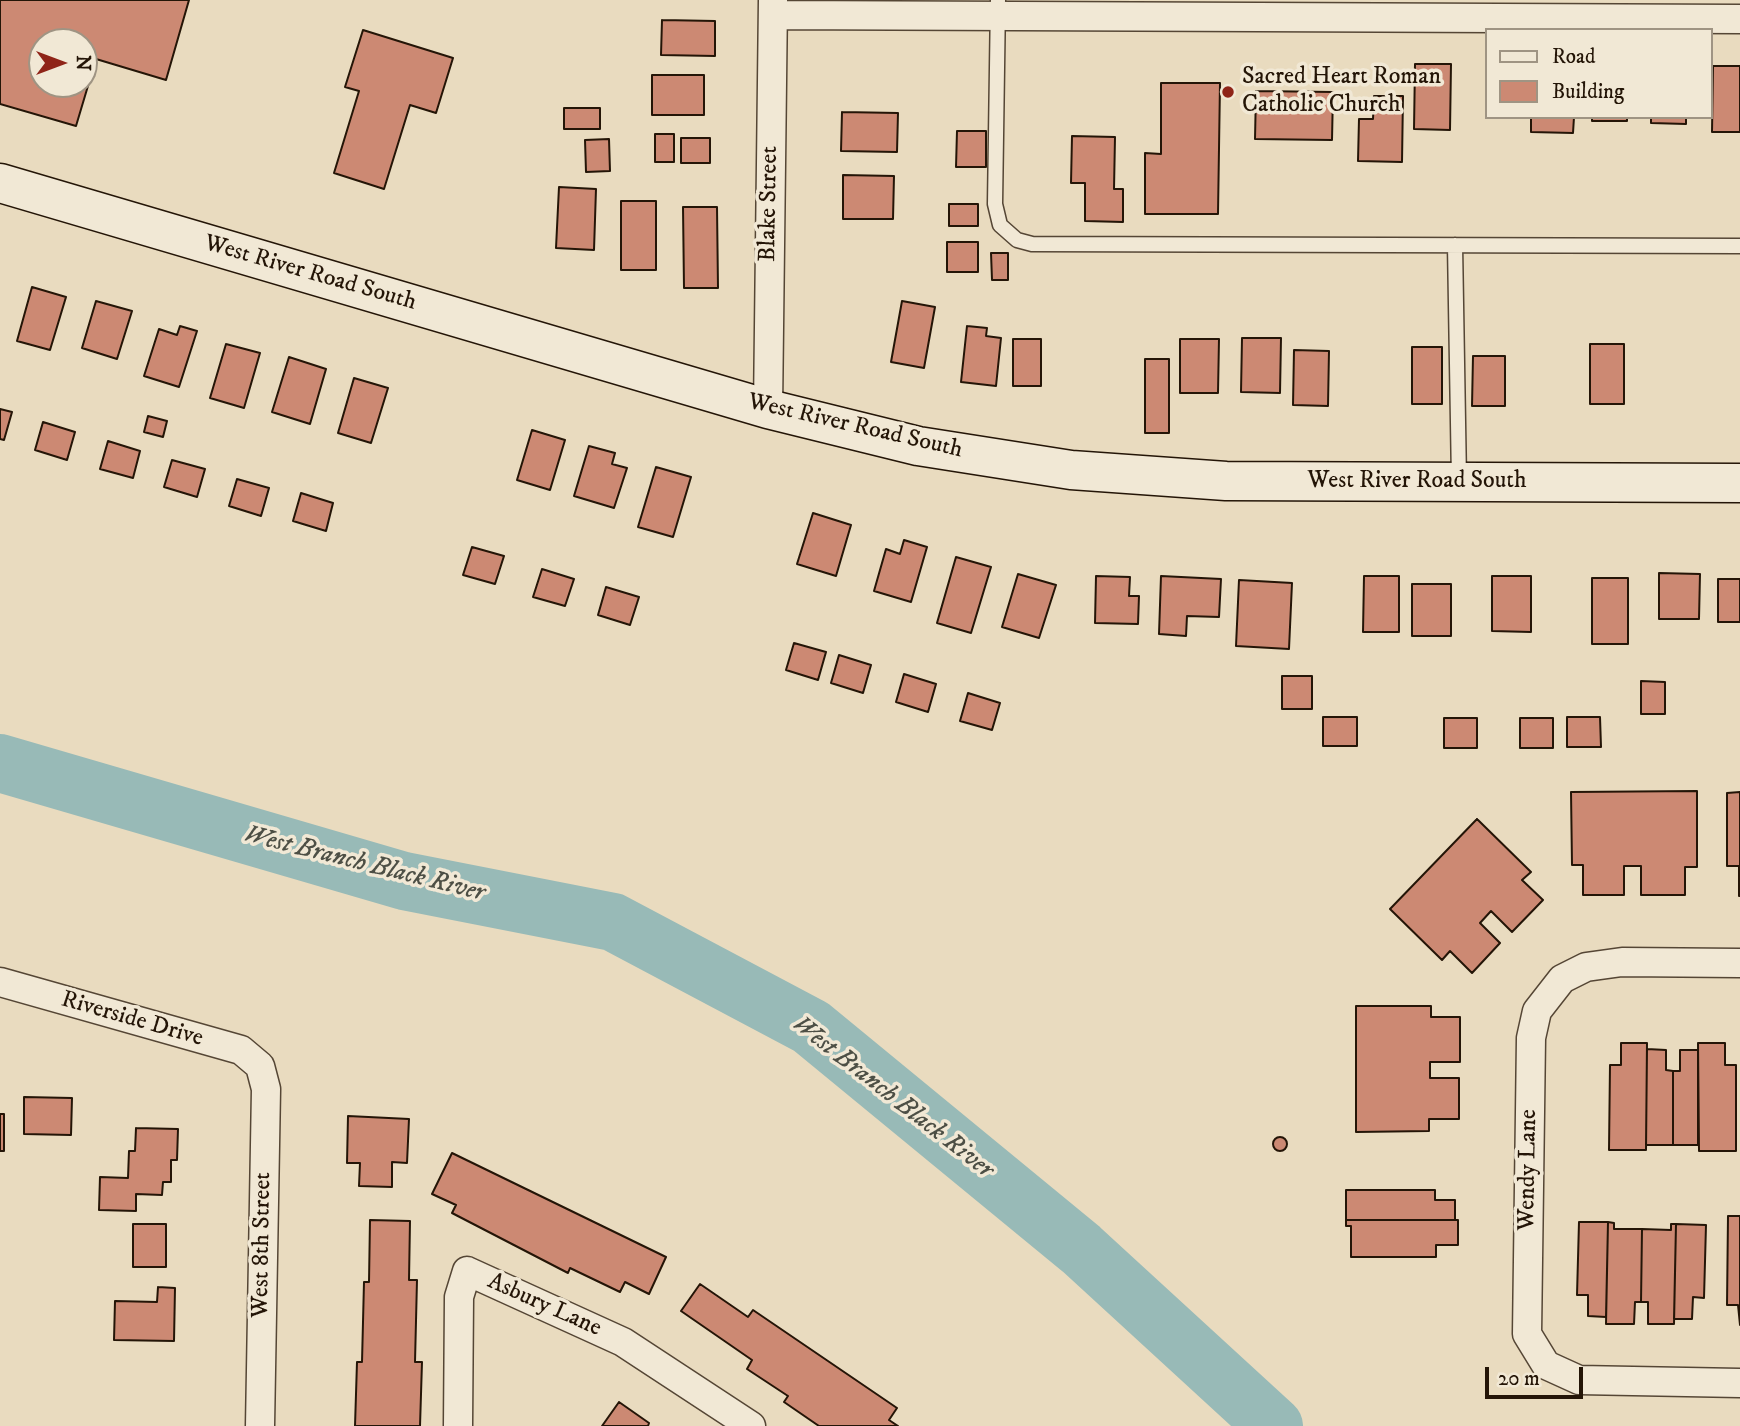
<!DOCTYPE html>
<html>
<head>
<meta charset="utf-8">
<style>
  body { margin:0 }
  #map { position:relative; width:1740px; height:1426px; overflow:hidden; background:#e9dbbf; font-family:"IM FELL DW Pica",serif }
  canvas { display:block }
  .legend { position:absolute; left:1485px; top:28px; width:228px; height:91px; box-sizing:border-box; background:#f1e8d5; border:2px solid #9f9483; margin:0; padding:9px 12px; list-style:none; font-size:21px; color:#241507 }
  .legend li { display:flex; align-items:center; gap:14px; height:35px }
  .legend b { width:35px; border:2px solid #9f9483 }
  .north { position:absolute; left:28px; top:28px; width:70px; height:70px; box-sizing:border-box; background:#f1e8d5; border:2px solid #9f9483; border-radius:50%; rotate:90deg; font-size:19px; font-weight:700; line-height:28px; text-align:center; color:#241507 }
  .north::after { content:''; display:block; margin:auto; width:24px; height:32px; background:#8f2418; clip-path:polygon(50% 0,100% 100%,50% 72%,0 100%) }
  .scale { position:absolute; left:1485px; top:1367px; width:98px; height:32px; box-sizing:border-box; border:4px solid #241507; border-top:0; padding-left:9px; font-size:21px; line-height:24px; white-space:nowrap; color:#241507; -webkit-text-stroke:5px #f1e8d5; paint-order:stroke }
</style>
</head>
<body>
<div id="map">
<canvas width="1740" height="1426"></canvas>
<ul class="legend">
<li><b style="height:9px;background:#f1e8d5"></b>Road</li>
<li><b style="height:19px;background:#cc8973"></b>Building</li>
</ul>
<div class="north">N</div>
<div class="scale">20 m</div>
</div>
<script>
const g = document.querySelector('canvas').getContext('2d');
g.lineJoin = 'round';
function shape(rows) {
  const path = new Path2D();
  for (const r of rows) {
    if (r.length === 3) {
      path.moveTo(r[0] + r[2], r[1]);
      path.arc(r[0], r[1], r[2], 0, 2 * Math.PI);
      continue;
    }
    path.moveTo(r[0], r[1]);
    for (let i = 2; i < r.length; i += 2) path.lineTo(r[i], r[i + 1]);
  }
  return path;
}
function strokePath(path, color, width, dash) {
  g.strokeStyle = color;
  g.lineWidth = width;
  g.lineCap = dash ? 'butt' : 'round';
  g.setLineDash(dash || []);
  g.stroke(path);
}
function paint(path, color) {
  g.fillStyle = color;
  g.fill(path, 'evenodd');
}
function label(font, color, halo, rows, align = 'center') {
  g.font = font + ' "IM FELL DW Pica",serif';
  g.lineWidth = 7;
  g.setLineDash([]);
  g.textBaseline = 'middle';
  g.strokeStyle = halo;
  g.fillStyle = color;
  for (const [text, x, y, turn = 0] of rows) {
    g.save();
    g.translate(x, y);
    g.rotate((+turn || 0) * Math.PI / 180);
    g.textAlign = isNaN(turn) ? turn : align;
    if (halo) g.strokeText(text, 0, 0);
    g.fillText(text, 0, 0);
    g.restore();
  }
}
const river = shape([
  [0,763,404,881,613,922,811,1027,1081,1249,1274,1426]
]);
const building = shape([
  [0,0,189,0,166,80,96,59,76,126,0,104,0,0],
  [42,42,84,42,84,84,42,84,42,42],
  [662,20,715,21,715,56,661,55,662,20],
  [363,30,453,58,436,113,410,105,384,189,334,173,359,91,345,87,363,30],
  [1415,64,1451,64,1450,130,1414,129,1415,64],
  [1713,66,1740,66,1740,132,1712,132,1713,66],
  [652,75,704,75,704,115,652,115,652,75],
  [1161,83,1220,83,1218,214,1145,214,1145,153,1161,154,1161,83],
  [1256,91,1333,92,1332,140,1255,139,1256,91],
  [1374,96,1403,96,1402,162,1358,161,1359,119,1373,119,1374,96],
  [564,108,600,108,600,129,564,129,564,108],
  [842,112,898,113,897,152,841,151,842,112],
  [1531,117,1574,117,1573,133,1531,132,1531,117],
  [1592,117,1627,117,1627,121,1592,121,1592,117],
  [1651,117,1686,117,1686,124,1651,123,1651,117],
  [957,131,986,131,986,167,956,167,957,131],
  [655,134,674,134,674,162,655,162,655,134],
  [1072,136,1115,137,1114,189,1123,189,1123,222,1085,221,1085,183,1071,183,1072,136],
  [681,138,710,138,710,163,681,163,681,138],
  [609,139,610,171,586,172,585,140,609,139],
  [843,175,894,176,893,219,843,219,843,175],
  [559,187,596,189,594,250,556,248,559,187],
  [621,201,656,201,656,270,621,270,621,201],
  [949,204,978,204,978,226,949,226,949,204],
  [683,207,717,207,718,288,684,288,683,207],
  [947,242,978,242,978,272,947,272,947,242],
  [991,253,1008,253,1008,280,992,280,991,253],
  [32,287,66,297,50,350,17,341,32,287],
  [96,301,132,311,117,359,82,348,96,301],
  [902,301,935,307,924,368,891,362,902,301],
  [180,326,197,331,179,387,144,376,159,329,177,335,180,326],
  [967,326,987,328,986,336,1001,338,996,386,961,382,967,326],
  [1242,338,1281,338,1280,393,1241,392,1242,338],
  [1013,339,1041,339,1041,386,1013,386,1013,339],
  [1180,339,1219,339,1218,393,1180,393,1180,339],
  [226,344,260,353,244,408,210,398,226,344],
  [1590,344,1624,344,1624,404,1590,404,1590,344],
  [1412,347,1442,347,1442,404,1412,404,1412,347],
  [1294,350,1329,351,1328,406,1293,405,1294,350],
  [1473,356,1505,356,1505,406,1472,406,1473,356],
  [289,357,326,369,310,424,272,412,289,357],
  [1145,359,1169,359,1169,433,1145,433,1145,359],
  [354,378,388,388,371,443,338,433,354,378],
  [0,409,12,412,4,440,0,439,0,409],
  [148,416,167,421,163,437,144,432,148,416],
  [43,422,75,432,67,460,35,450,43,422],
  [532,430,565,440,550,490,517,480,532,430],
  [108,441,140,451,133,478,100,469,108,441],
  [589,446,615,453,612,464,627,468,614,508,574,496,589,446],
  [172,460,205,469,197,497,164,487,172,460],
  [656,467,691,477,673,537,638,527,656,467],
  [237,479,269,488,261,516,229,506,237,479],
  [301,493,333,503,326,531,293,521,301,493],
  [813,513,851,525,836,576,797,564,813,513],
  [904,540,927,547,911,602,874,591,886,549,900,554,904,540],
  [472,547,504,556,495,584,463,575,472,547],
  [956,557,991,567,971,633,937,623,956,557],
  [542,569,574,579,565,606,533,597,542,569],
  [1659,573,1700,574,1699,619,1659,619,1659,573],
  [1018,574,1056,585,1039,638,1002,627,1018,574],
  [1096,576,1130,577,1129,596,1139,596,1138,624,1095,623,1096,576],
  [1161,576,1221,579,1219,617,1187,616,1186,636,1159,634,1161,576],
  [1364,576,1399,576,1399,632,1363,632,1364,576],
  [1492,576,1531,576,1531,632,1492,631,1492,576],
  [1592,578,1628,578,1628,644,1592,644,1592,578],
  [1718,579,1740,579,1740,622,1718,622,1718,579],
  [1239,580,1292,583,1289,649,1236,646,1239,580],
  [1412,584,1451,584,1451,636,1412,636,1412,584],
  [606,587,639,597,630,625,598,615,606,587],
  [794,643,826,652,818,680,786,670,794,643],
  [839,655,871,665,863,693,831,683,839,655],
  [904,674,936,684,928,712,896,702,904,674],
  [1282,676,1312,676,1312,709,1282,709,1282,676],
  [1641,681,1665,682,1665,714,1641,714,1641,681],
  [968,693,1000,703,992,730,960,721,968,693],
  [1323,717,1357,717,1357,746,1323,746,1323,717],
  [1567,717,1600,717,1601,747,1567,747,1567,717],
  [1444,718,1477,718,1477,748,1444,748,1444,718],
  [1520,718,1553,718,1553,748,1520,748,1520,718],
  [1697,791,1697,867,1685,867,1685,895,1641,895,1641,866,1624,866,1624,895,1583,895,1583,865,1572,865,1571,792,1697,791],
  [1740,792,1740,896,1739,896,1739,866,1727,866,1727,793,1740,792],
  [1477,819,1531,872,1522,880,1543,900,1512,932,1491,911,1480,923,1500,943,1472,973,1450,951,1442,960,1390,909,1477,819],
  [1356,1006,1431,1006,1431,1017,1460,1017,1460,1062,1430,1062,1430,1078,1459,1078,1459,1119,1429,1119,1429,1131,1356,1132,1356,1006],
  [1621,1043,1647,1043,1646,1150,1609,1150,1610,1065,1621,1065,1621,1043],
  [1698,1043,1725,1043,1725,1065,1736,1065,1736,1151,1699,1151,1698,1043],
  [1647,1049,1666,1050,1666,1070,1673,1071,1673,1145,1646,1145,1647,1049],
  [1680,1050,1698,1050,1698,1145,1673,1145,1673,1071,1680,1071,1680,1050],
  [24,1097,72,1098,71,1135,24,1134,24,1097],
  [0,1114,4,1114,4,1151,0,1151,0,1114],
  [348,1116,409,1119,407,1163,392,1162,392,1187,359,1186,360,1163,347,1163,348,1116],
  [136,1128,178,1129,177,1160,171,1160,171,1182,163,1182,162,1195,136,1194,136,1211,99,1210,100,1177,128,1178,129,1151,135,1151,136,1128],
  [1280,1144,7],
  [452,1153,666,1257,649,1294,625,1282,620,1292,570,1268,568,1273,452,1213,456,1205,432,1194,452,1153],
  [1346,1190,1435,1190,1435,1200,1455,1200,1455,1220,1346,1220,1346,1190],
  [1728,1216,1740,1216,1740,1325,1738,1305,1727,1305,1728,1216],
  [370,1220,410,1221,409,1280,417,1280,415,1362,422,1362,420,1426,355,1426,357,1362,362,1362,364,1282,369,1282,370,1220],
  [1346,1220,1458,1220,1458,1245,1436,1245,1436,1257,1351,1257,1351,1226,1346,1226,1346,1220],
  [1579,1222,1608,1222,1606,1317,1588,1316,1588,1295,1577,1295,1579,1222],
  [1608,1222,1614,1223,1614,1229,1642,1229,1641,1302,1635,1302,1634,1324,1606,1324,1608,1222],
  [133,1224,166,1224,166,1267,133,1267,133,1224],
  [1671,1224,1676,1224,1674,1324,1648,1324,1648,1302,1641,1302,1642,1229,1671,1230,1671,1224],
  [1676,1224,1706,1225,1704,1298,1693,1297,1692,1319,1674,1319,1676,1224],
  [700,1284,748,1317,753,1310,897,1408,889,1420,898,1426,819,1426,784,1402,788,1396,747,1369,752,1360,681,1311,700,1284],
  [158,1287,175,1288,174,1341,114,1340,115,1301,157,1302,158,1287],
  [619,1402,649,1423,648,1426,602,1426,619,1402]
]);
const service = shape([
  [998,0,995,204,1000,225,1017,240,1032,244,1740,246],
  [1455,245,1459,481]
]);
const minor = shape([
  [773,15,1740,19],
  [768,409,773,0],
  [1740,963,1622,962,1586,967,1562,979,1537,1011,1531,1038,1527,1334,1546,1365,1579,1380,1740,1383],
  [0,982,241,1050,260,1066,266,1089,260,1426],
  [458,1426,459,1297,467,1271,623,1342,751,1426]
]);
const secondary = shape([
  [0,183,768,409,918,446,1071,470,1226,481,1740,483]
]);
const markers = [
  [1228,92,7,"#8f2418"]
];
const poiNames = [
  ["Sacred Heart Roman",1242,78],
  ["Catholic Church",1242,106]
];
const streetNames = [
  ["Blake Street",770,204,-89],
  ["West River Road South",310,274,16],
  ["West River Road South",855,427,13],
  ["West River Road South",1417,482],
  ["Riverside Drive",132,1020,16],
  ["Wendy Lane",1529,1170,-89],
  ["West 8th Street",263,1245,-89],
  ["Asbury Lane",544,1306,24]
];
const waterNames = [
  ["West Branch Black River",364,865,14],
  ["West Branch Black River",892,1098,38]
];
strokePath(river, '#98bab7', 58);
paint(building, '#cc8973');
strokePath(building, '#241507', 2);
strokePath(service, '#554635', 17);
strokePath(minor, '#554635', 31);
strokePath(secondary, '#241507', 41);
strokePath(service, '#f1e8d5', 14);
strokePath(minor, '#f1e8d5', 28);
strokePath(secondary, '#f1e8d5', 38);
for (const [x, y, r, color] of markers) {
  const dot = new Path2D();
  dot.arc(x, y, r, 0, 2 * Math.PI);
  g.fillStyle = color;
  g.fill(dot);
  strokePath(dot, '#f1e8d5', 2.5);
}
label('24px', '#241507', '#f1e8d5', poiNames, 'left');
label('24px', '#241507', '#f1e8d5', streetNames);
label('italic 26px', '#4d4f45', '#f1e8d5', waterNames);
</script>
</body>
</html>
